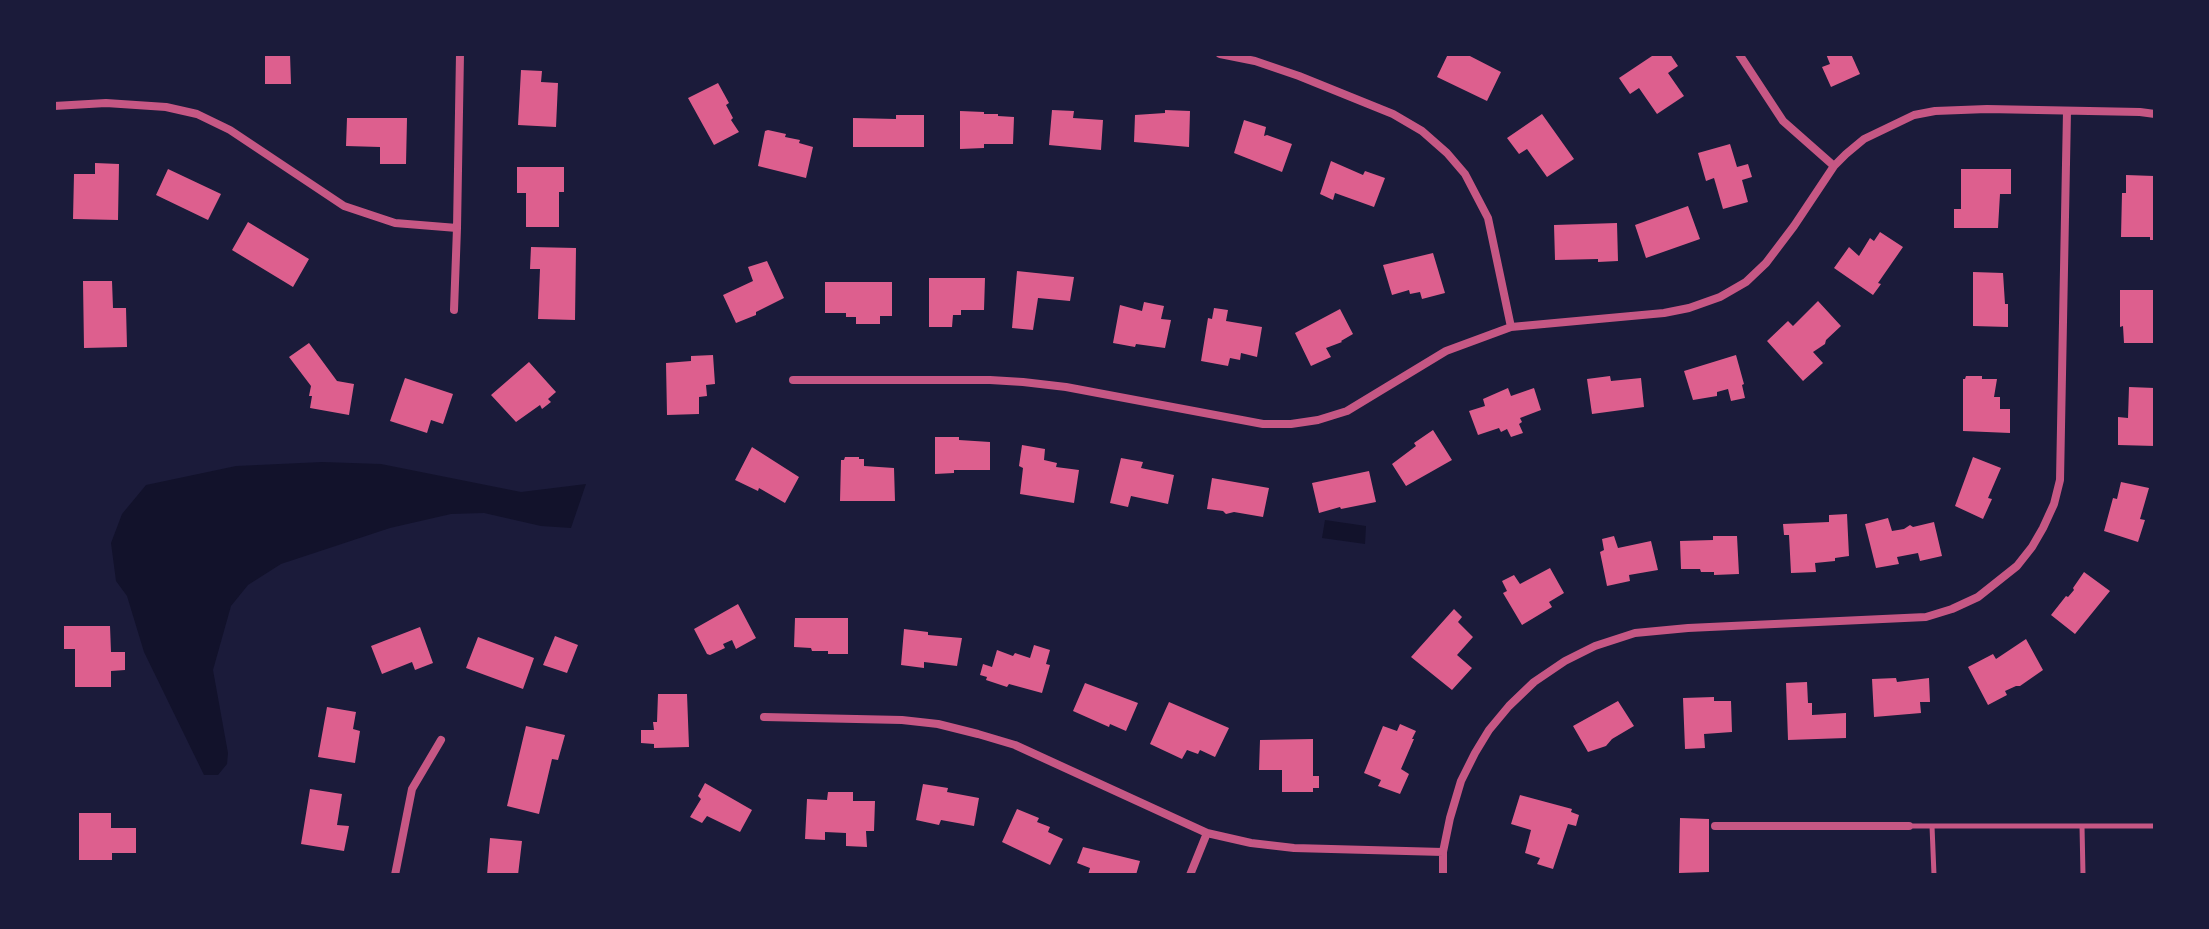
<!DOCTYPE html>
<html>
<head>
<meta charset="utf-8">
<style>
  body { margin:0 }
  #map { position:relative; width:2209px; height:929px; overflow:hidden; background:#1b1b3a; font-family:Figtree,sans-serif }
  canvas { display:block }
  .frame { position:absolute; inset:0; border:56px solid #1b1b3a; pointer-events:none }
</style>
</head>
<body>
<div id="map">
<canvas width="2209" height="929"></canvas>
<div class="frame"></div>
</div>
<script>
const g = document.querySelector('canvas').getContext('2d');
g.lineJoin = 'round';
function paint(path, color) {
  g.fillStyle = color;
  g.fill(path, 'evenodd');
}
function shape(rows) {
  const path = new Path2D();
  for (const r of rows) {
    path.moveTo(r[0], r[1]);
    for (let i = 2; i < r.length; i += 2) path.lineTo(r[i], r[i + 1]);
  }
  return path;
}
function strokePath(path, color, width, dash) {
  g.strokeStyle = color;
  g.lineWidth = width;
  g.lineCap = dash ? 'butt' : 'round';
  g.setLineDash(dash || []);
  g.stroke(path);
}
const water = shape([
  [322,462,381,464,521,492,586,484,571,528,541,526,484,513,451,514,390,528,281,564,248,585,231,606,213,670,228,753,227,764,218,775,204,775,144,652,127,596,116,581,111,543,122,514,146,485,236,466],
  [1325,520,1366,526,1365,544,1322,538]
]);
const building = shape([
  [265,54,290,54,291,84,265,84],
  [1448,54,1466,54,1501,72,1487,101,1437,77],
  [1655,54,1670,54,1678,66,1668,73,1684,96,1657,114,1639,88,1630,94,1619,78],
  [1826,54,1851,54,1860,74,1831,87,1822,67,1830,64],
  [521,70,542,71,541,82,558,83,556,127,518,125],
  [718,83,729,103,726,105,733,118,731,120,739,132,714,145,688,98],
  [1052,110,1074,111,1073,118,1103,120,1101,150,1049,145],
  [1165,110,1190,111,1189,147,1134,142,1135,115,1165,113],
  [960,111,984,112,984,114,998,114,998,116,1014,117,1013,144,984,144,984,148,960,149],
  [1542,114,1574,159,1547,177,1527,149,1519,154,1507,138],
  [896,115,924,115,924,147,853,147,853,118,896,119],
  [347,118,407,118,406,164,380,164,380,147,346,146],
  [1244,120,1266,127,1264,136,1267,135,1292,144,1282,172,1234,153],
  [768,130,786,134,785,137,800,140,799,143,813,147,806,178,758,166,765,131],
  [1730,144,1737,167,1748,164,1752,177,1742,180,1748,202,1723,209,1714,178,1706,181,1698,153],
  [1331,161,1363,175,1365,171,1385,178,1374,207,1335,193,1333,200,1320,194],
  [95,163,119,164,118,220,73,219,74,174,95,174],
  [517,167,564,167,564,192,559,192,559,227,526,227,526,193,517,193],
  [168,169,221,194,208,220,156,195],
  [1961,169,2011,169,2011,194,2000,194,1998,228,1954,228,1954,209,1961,209],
  [2126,175,2154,176,2155,240,2150,240,2150,237,2121,237,2122,193,2126,193],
  [1688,206,1700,239,1646,258,1635,225],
  [248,222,309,259,293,287,232,250],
  [1617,223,1618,261,1598,262,1598,259,1555,260,1554,225],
  [1880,232,1903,247,1878,283,1881,284,1873,295,1834,268,1849,247,1859,256,1870,238,1874,241],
  [531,247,576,248,575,320,538,319,540,269,530,269],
  [1433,253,1445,293,1422,299,1420,292,1410,294,1409,290,1392,295,1383,265],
  [767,261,784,298,756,312,756,315,736,323,723,295,753,281,748,267],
  [1017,271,1074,277,1070,301,1038,298,1033,330,1012,328],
  [1973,272,2003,273,2005,304,2008,304,2008,327,1973,326],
  [929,278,985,278,984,310,961,310,961,315,953,315,952,327,929,327],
  [83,281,112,281,113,308,126,308,127,347,84,348],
  [825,282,892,282,892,316,880,316,880,324,856,324,856,317,846,317,846,313,825,313],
  [2120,290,2155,290,2153,343,2124,343,2123,326,2120,327],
  [1818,301,1841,326,1826,340,1825,344,1813,352,1823,363,1803,381,1767,341,1788,321,1793,326],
  [1144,302,1164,306,1161,319,1171,320,1165,348,1136,344,1135,347,1113,343,1120,305,1142,311],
  [1214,308,1228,310,1226,321,1262,327,1257,357,1241,353,1240,360,1230,358,1228,366,1201,361,1208,318,1212,319],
  [1340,309,1353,334,1341,341,1342,342,1326,348,1331,357,1311,366,1295,333],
  [309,343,337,381,354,384,349,415,310,408,312,396,309,396,311,386,289,357],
  [713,355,715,384,706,385,707,396,699,397,699,414,667,415,666,363,691,361,691,356],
  [1736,355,1744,384,1742,385,1745,398,1731,401,1728,389,1717,392,1717,396,1693,400,1684,371],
  [529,362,556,392,548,399,551,402,542,409,540,405,516,422,491,395],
  [1610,376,1611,381,1641,378,1644,407,1592,414,1587,379],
  [1966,376,1982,376,1982,379,1997,379,1994,397,2000,397,2000,409,2010,409,2010,433,1963,431,1963,379,1965,379],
  [405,378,453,394,443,424,431,420,427,433,390,421],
  [2129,387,2155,388,2155,446,2118,445,2118,417,2128,418],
  [1508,388,1511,396,1534,388,1541,410,1520,418,1522,422,1519,424,1523,433,1511,437,1507,429,1501,432,1499,428,1478,435,1469,411,1485,406,1483,399],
  [1433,430,1452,460,1406,486,1392,464,1416,446,1414,443],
  [935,437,959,437,959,440,990,442,990,470,954,470,954,473,935,474],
  [1022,445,1045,449,1044,460,1057,463,1056,467,1079,470,1074,503,1020,494,1023,468,1019,466],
  [752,447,799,477,785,503,759,488,758,491,735,480],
  [845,457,859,457,859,459,864,459,864,466,894,468,895,501,840,501,841,460,844,460],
  [1973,457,2001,468,1988,498,1992,499,1983,519,1955,506],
  [1121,458,1143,462,1141,468,1174,475,1168,504,1131,496,1128,507,1110,503],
  [1369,471,1376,502,1341,509,1340,507,1319,513,1312,483],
  [1212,478,1269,488,1263,517,1234,512,1226,514,1223,511,1207,509],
  [2121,482,2149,488,2140,519,2145,520,2138,542,2104,531,2113,498,2117,499],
  [1847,514,1849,556,1835,558,1835,561,1815,563,1816,572,1791,573,1789,535,1784,535,1783,524,1829,522,1829,515],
  [1888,518,1892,531,1904,529,1910,525,1913,527,1934,522,1942,556,1920,561,1918,553,1897,557,1899,564,1876,568,1865,524],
  [1614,536,1618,548,1651,541,1658,570,1629,575,1630,581,1607,586,1600,552,1604,550,1602,539],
  [1713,536,1737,536,1739,574,1714,575,1714,572,1701,572,1700,569,1681,569,1680,541,1713,540],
  [1550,568,1564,593,1549,602,1552,607,1522,625,1503,593,1507,591,1502,581,1514,575,1520,584],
  [2084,572,2110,591,2075,634,2051,615,2066,596,2068,597,2074,590,2073,588],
  [738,604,756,638,736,649,732,640,723,644,725,648,710,655,707,654,694,629],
  [1454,609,1462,617,1458,622,1473,637,1457,655,1472,668,1452,690,1411,657],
  [795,618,848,618,848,654,828,654,828,651,812,651,811,648,794,647],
  [64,626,110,626,111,652,125,652,125,670,111,671,111,687,75,687,75,649,64,649],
  [420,627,433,663,415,670,412,662,382,674,371,646],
  [904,629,928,632,928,635,962,638,957,666,924,662,924,668,901,665],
  [555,636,578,645,567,673,543,665],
  [478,637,534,658,523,689,466,668],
  [2026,639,2043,670,2020,686,2016,686,2005,691,2007,695,1988,705,1968,667,1993,654,1996,659],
  [1034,645,1050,650,1046,664,1050,665,1042,693,1009,684,1007,687,986,680,987,677,980,675,983,664,992,667,997,650,1013,656,1015,653,1030,658],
  [1896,678,1897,682,1929,678,1930,702,1920,702,1921,713,1874,717,1872,679],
  [1807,682,1808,703,1812,703,1812,715,1846,713,1846,738,1788,740,1786,683],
  [1085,683,1138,703,1126,731,1110,724,1109,727,1073,711],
  [658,694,687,694,689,747,654,748,654,744,641,743,641,730,654,730,653,722,657,722],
  [1714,697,1714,701,1731,701,1732,732,1704,734,1705,748,1685,749,1683,698],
  [1618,701,1634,726,1612,739,1606,746,1588,752,1573,726],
  [1169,702,1229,728,1215,757,1200,750,1198,754,1187,750,1182,759,1150,744],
  [327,707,356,712,353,729,360,731,355,763,318,757],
  [1400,724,1416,731,1412,739,1414,739,1401,769,1409,774,1400,794,1378,786,1381,780,1364,773,1383,726,1397,731],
  [526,726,565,735,558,760,552,759,539,814,507,806],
  [1313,739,1313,776,1319,776,1319,788,1313,788,1313,792,1282,792,1282,770,1259,770,1260,740],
  [705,783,752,810,740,832,707,816,702,823,690,817,701,799,698,796],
  [923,784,948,788,947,792,979,798,974,826,941,820,939,825,916,820],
  [310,789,342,794,337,825,349,826,344,851,301,844],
  [828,792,853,792,853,801,875,801,874,831,866,831,867,847,846,846,846,833,825,832,825,840,805,839,807,799,827,800],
  [1520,795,1572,809,1571,812,1579,815,1576,826,1568,824,1553,869,1537,864,1540,858,1525,853,1531,830,1511,824],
  [1017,809,1039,818,1037,822,1050,827,1048,832,1063,839,1050,865,1002,842],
  [79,813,111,813,111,828,136,828,136,853,112,853,112,860,79,860],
  [1680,818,1709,819,1709,872,1679,873],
  [490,838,522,841,518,875,487,875],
  [1083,847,1140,861,1136,875,1088,875,1090,868,1077,863]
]);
const service = shape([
  [1909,826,2155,826],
  [1932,826,1934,875],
  [2082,826,2083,875]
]);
const minor = shape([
  [1220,54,1255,61,1299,76,1393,114,1422,131,1447,153,1465,174,1488,218,1511,327],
  [1739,54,1783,121,1834,166],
  [54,106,106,103,166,107,197,114,230,130,344,206,395,223,457,228],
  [454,310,457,228,460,54],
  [793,380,990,380,1023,382,1066,387,1263,424,1291,424,1318,420,1347,411,1446,351,1511,327,1664,313,1689,308,1720,297,1746,282,1766,263,1794,226,1834,166,1846,154,1864,139,1914,115,1935,111,1987,109,2140,112,2155,114],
  [764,717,902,720,938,724,978,734,1015,745,1207,833,1251,843,1294,848,1443,852],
  [1715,826,1909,826],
  [395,875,412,789,441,740],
  [1190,875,1207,833],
  [1443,875,1443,852,1450,818,1461,781,1475,753,1489,730,1509,706,1534,682,1565,661,1595,646,1635,633,1688,628,1926,617,1952,609,1978,597,2017,566,2032,547,2043,528,2054,504,2060,480,2067,111]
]);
paint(water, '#12122b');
paint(building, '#dd5f8e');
strokePath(service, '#c65784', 5);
strokePath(minor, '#c65784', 8);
</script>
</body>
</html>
